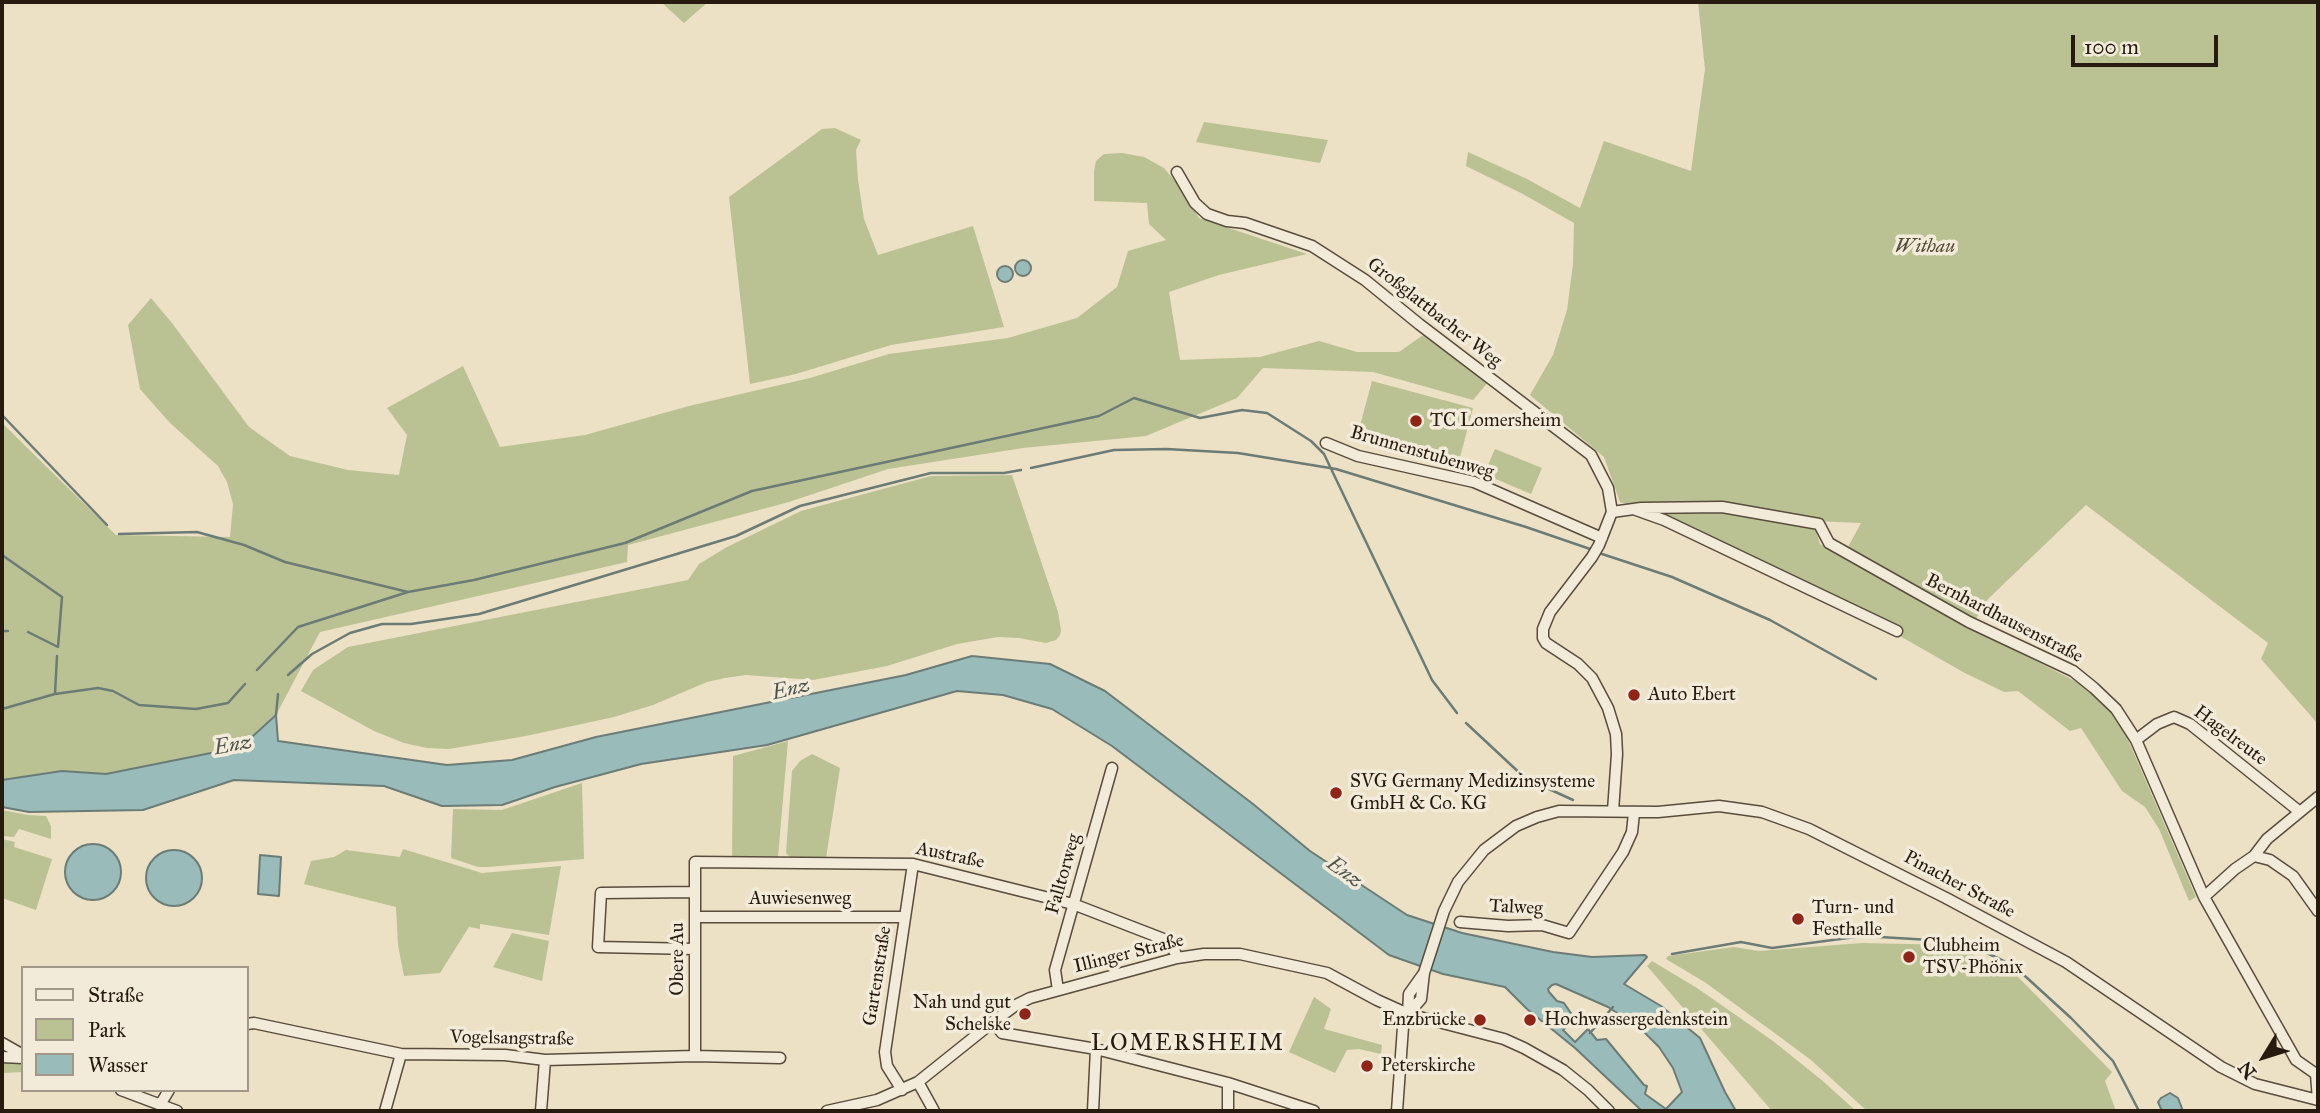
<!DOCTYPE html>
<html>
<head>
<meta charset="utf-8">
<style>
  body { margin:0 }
  #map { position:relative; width:2320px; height:1113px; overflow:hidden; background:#ece0c5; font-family:"IM FELL Great Primer",serif }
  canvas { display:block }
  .frame { position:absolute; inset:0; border:4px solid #271b10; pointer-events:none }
  .legend { position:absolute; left:21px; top:966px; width:228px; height:126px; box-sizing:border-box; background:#f3ebd9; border:2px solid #a19889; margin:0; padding:9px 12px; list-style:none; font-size:21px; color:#271b10 }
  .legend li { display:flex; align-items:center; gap:14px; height:35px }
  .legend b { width:35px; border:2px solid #a19889 }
  .north { position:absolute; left:2229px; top:1022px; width:70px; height:70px; -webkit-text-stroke:5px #f3ebd9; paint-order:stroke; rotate:232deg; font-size:19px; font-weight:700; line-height:28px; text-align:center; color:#271b10 }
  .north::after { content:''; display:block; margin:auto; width:24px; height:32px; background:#271b10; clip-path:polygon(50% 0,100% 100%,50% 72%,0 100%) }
  .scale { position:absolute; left:2071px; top:35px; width:147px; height:32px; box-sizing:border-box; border:4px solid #271b10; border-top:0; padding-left:9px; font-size:21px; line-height:24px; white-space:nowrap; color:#271b10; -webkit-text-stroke:5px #f3ebd9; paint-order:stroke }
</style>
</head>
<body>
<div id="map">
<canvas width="2320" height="1113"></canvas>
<div class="frame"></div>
<ul class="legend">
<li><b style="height:9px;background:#f3ebd9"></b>Straße</li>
<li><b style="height:19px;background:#bac293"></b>Park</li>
<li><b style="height:19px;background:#99bcba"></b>Wasser</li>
</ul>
<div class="north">N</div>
<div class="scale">100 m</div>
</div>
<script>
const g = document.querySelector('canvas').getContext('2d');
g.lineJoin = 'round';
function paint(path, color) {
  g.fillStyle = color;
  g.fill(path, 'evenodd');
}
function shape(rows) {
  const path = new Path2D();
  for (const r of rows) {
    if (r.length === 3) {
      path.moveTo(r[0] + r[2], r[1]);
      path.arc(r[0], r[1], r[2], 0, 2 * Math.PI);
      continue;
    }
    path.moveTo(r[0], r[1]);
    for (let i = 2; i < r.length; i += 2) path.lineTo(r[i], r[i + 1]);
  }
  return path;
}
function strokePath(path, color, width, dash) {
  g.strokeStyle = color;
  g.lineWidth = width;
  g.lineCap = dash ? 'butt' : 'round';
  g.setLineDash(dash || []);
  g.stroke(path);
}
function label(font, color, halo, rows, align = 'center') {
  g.font = font + ' "IM FELL Great Primer",serif';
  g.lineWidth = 7;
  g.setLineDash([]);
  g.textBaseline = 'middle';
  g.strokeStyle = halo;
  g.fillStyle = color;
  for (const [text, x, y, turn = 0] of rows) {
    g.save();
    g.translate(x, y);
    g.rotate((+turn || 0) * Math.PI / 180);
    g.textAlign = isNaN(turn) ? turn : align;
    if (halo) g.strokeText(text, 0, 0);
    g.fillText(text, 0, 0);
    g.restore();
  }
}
const green = shape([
  [661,2,708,2,684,23],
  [1698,2,2318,2,2318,724,2261,659,2268,643,2086,505,1988,599,1975,620,1847,549,1861,523,1813,521,1820,544,1979,632,2079,683,2114,714,2126,735,2196,897,2189,901,2159,829,2145,807,2122,791,2081,728,2070,731,2018,691,2004,692,1963,672,1898,635,1683,524,1620,502,1604,457,1530,395,1553,355,1567,310,1573,264,1574,223,1521,193,1466,166,1468,152,1527,179,1580,208,1604,141,1691,171,1705,69],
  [1204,122,1328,140,1320,163,1196,142],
  [835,128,861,140,856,150,858,180,864,219,878,255,973,226,1004,327,891,345,796,374,750,384,729,197,822,129],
  [1122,153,1144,157,1164,168,1181,188,1199,218,1307,254,1219,275,1169,292,1180,360,1260,357,1319,341,1357,352,1399,352,1426,333,1489,381,1473,400,1373,372,1263,368,1237,398,1146,436,1023,448,888,469,789,502,628,545,627,562,320,632,276,715,241,747,106,774,62,771,2,780,2,423,116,535,230,537,233,504,227,482,218,466,170,423,140,389,128,325,151,298,172,323,249,427,290,456,348,470,399,475,407,435,387,408,463,366,500,447,585,435,689,406,810,378,889,354,1008,338,1077,318,1117,287,1128,251,1166,240,1149,224,1147,203,1094,201,1094,171,1096,161,1104,154],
  [1372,381,1473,408,1459,461,1358,433],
  [1495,449,1542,468,1531,494,1484,474],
  [1012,475,1058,612,1061,630,1060,635,1056,640,1046,643,1019,638,998,637,957,644,887,666,813,680,746,675,725,678,707,682,653,705,614,717,526,736,449,749,427,748,404,743,374,731,301,691,313,670,348,647,688,580,699,564,727,547,801,511,931,476],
  [788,741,778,857,774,859,732,859,733,756],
  [812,754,840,768,826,858,791,858,786,853,792,771,800,761],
  [582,783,584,859,488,867,478,867,451,858,453,809,502,810],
  [2,810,28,815,46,816,51,826,51,839,19,829,14,837,2,836],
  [2,839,15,842,14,847,52,859,36,910,2,898],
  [403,849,482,873,561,866,549,935,480,924,480,929,469,927,440,973,404,976,398,945,396,907,304,884,311,861,334,857,346,850,400,857],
  [512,933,549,941,542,981,493,967],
  [1862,943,1953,945,2017,976,2112,1072,2105,1081,2116,1111,1867,1111,1811,1060,1780,1037,1706,983,1666,959,1668,956,1734,947,1759,951],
  [1652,961,1697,988,1773,1041,1824,1082,1856,1111,1772,1111,1647,966],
  [1314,997,1331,1009,1324,1029,1382,1045,1381,1054,1359,1049,1347,1050,1335,1073,1289,1052],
  [2,1062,23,1063,23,1072,2,1073]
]);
const water = shape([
  [1023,268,8],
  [1005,274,8],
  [972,656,1050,664,1105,691,1253,804,1310,851,1407,915,1462,933,1553,952,1592,957,1645,955,1647,957,1624,984,1661,1006,1700,1038,1725,1092,1736,1111,1642,1111,1575,1048,1527,1009,1505,987,1443,974,1389,955,1112,746,1052,709,1003,695,957,691,767,745,641,764,555,787,502,805,442,806,384,786,234,780,143,810,29,812,2,807,2,780,62,771,106,774,241,747,276,715,278,741,447,765,512,760,596,737,906,675,972,656],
  [1556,984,1608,1007,1640,1028,1659,1047,1673,1068,1682,1092,1666,1109,1645,1094,1647,1086,1644,1085,1606,1039,1597,1040,1588,1029,1575,1042,1563,1030,1575,1019,1564,1003,1557,1001,1549,992,1548,989,1552,985,1556,984],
  [93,872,28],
  [174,878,28],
  [260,855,281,857,279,896,258,894,260,855],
  [2170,1093,2178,1098,2183,1111,2162,1111,2158,1102,2161,1098,2170,1093]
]);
const stream = shape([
  [2,415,107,525],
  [1031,468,1114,450,1166,449,1238,453,1336,469,1526,527,1593,550],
  [119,534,197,532,244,545,285,562,408,592],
  [1599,553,1672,577,1770,620,1876,679],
  [2,555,62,597,58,647,28,632],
  [2,631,8,631],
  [257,670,298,627,408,592,474,580,625,543,752,491,1099,416,1134,398,1200,418,1242,410,1267,413,1311,441,1324,454,1432,680,1457,713],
  [288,675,312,654,350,633,382,624,411,624,479,614,736,536,800,506,931,473,1004,473,1021,470],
  [55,694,57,656],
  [2,709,55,694,98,688,113,691,139,705,196,709,228,703,245,684],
  [276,715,278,694],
  [1466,723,1525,778,1573,800],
  [1672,954,1741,942,1772,948,1863,936,1964,942,2014,966,2071,1018,2113,1061,2139,1111],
  [1590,1033,1613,1007]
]);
const minor = shape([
  [1177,172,1195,203,1207,214,1227,221,1245,223,1312,246,1365,280,1419,324,1591,455,1608,488,1612,512,1599,545,1592,557,1550,612,1543,629,1543,638,1546,643,1578,664,1592,678,1608,708,1616,734,1617,754,1613,811],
  [1326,443,1358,456,1474,482,1602,538],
  [1636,510,1664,520,1897,631],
  [1612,512,1641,508,1722,507,1819,524,1829,543,1969,622,2073,671,2094,688,2116,709,2136,740,2204,897,2296,1060,2316,1074,2318,1100],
  [2136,740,2157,724,2174,717,2190,724,2300,812],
  [2254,856,2270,860,2293,876,2318,911],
  [695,892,601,893,598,947,695,949],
  [2204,897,2235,869,2254,856,2267,839,2318,797],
  [695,917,905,917],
  [1460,922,1508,926,1542,925,1569,933,1623,852,1632,832,1634,813],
  [1058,990,1055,970,1112,768],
  [1408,1014,1409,994,1424,973],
  [993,1022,1002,1033,1096,1049,1228,1083,1314,1111],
  [247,1024,254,1023,401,1054,505,1055,545,1060,695,1056,780,1058],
  [2,1043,23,1055],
  [695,1056,695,862,913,864,1073,904,1166,940,1175,952,1177,958],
  [2,1057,23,1058],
  [918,1082,934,1111],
  [1228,1083,1228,1111],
  [121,1090,177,1111],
  [902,1090,887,1066,885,1052,913,864],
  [160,1105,169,1090],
  [385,1111,401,1054],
  [541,1111,545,1060],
  [827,1111,877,1100,918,1082,993,1022,1016,1005,1030,998,1177,958,1204,954,1240,954,1327,973,1377,1000,1408,1014,1504,1039,1524,1048,1563,1070,1588,1090,1609,1111],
  [1093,1111,1096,1049],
  [1397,1111,1403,1027,1408,1014,1421,999,1424,973,1444,911,1458,882,1484,850,1516,826,1537,817,1559,811,1658,812,1719,806,1762,812,1809,829,1946,898,2066,962,2221,1067,2255,1084,2318,1100]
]);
const markers = [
  [1416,421,7,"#8f2418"],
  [1634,695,7,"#8f2418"],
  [1336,793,7,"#8f2418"],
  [1798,919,7,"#8f2418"],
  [1909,957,7,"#8f2418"],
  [1025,1014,7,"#8f2418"],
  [1480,1020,7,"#8f2418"],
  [1530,1020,7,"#8f2418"],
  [1367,1066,7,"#8f2418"]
];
const parkNames = [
  ["Withau",1925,247]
];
const streetNames = [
  ["Großglattbacher Weg",1434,313,38],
  ["Brunnenstubenweg",1422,453,16],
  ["Bernhardhausenstraße",2004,619,27],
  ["Hagelreute",2230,736,37],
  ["Austraße",950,856,12],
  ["Falltorweg",1064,874,-74],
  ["Pinacher Straße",1959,885,28],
  ["Auwiesenweg",800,899],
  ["Talweg",1516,908,3],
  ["Illinger Straße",1129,954,-14],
  ["Obere Au",678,959,-90],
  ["Gartenstraße",878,976,-81],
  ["Vogelsangstraße",512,1039,1]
];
const poiNames = [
  ["TC Lomersheim",1430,421],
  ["Auto Ebert",1648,695],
  ["SVG Germany Medizinsysteme",1350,782],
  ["GmbH & Co. KG",1350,804],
  ["Turn- und",1812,908],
  ["Festhalle",1812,930],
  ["Clubheim",1923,946],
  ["TSV-Phönix",1923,968],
  ["Nah und gut",1011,1003,"right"],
  ["Schelske",1011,1025,"right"],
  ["Enzbrücke",1466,1020,"right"],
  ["Hochwassergedenkstein",1544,1020],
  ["Peterskirche",1381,1066]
];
const waterNames = [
  ["Enz",791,690,-13],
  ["Enz",233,746,-10],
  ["Enz",1344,873,36]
];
const quarterNames = [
  ["LOMERSHEIM",1188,1044]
];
paint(green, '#bac293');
paint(water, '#99bcba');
strokePath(water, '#6b7c76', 2);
strokePath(stream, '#6b7c76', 2.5);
strokePath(minor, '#584c3d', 13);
strokePath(minor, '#f3ebd9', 10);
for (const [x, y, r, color] of markers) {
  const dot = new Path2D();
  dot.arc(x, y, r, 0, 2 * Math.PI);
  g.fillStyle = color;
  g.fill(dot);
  strokePath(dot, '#f3ebd9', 2.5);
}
label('italic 19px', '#534d37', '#f3ebd9', parkNames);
label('19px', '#271b10', '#f3ebd9', streetNames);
label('19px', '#271b10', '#f3ebd9', poiNames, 'left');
label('italic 21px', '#4f534c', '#f3ebd9', waterNames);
g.letterSpacing = '2px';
label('23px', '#271b10', '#f3ebd9', quarterNames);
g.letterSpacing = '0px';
</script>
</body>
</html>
